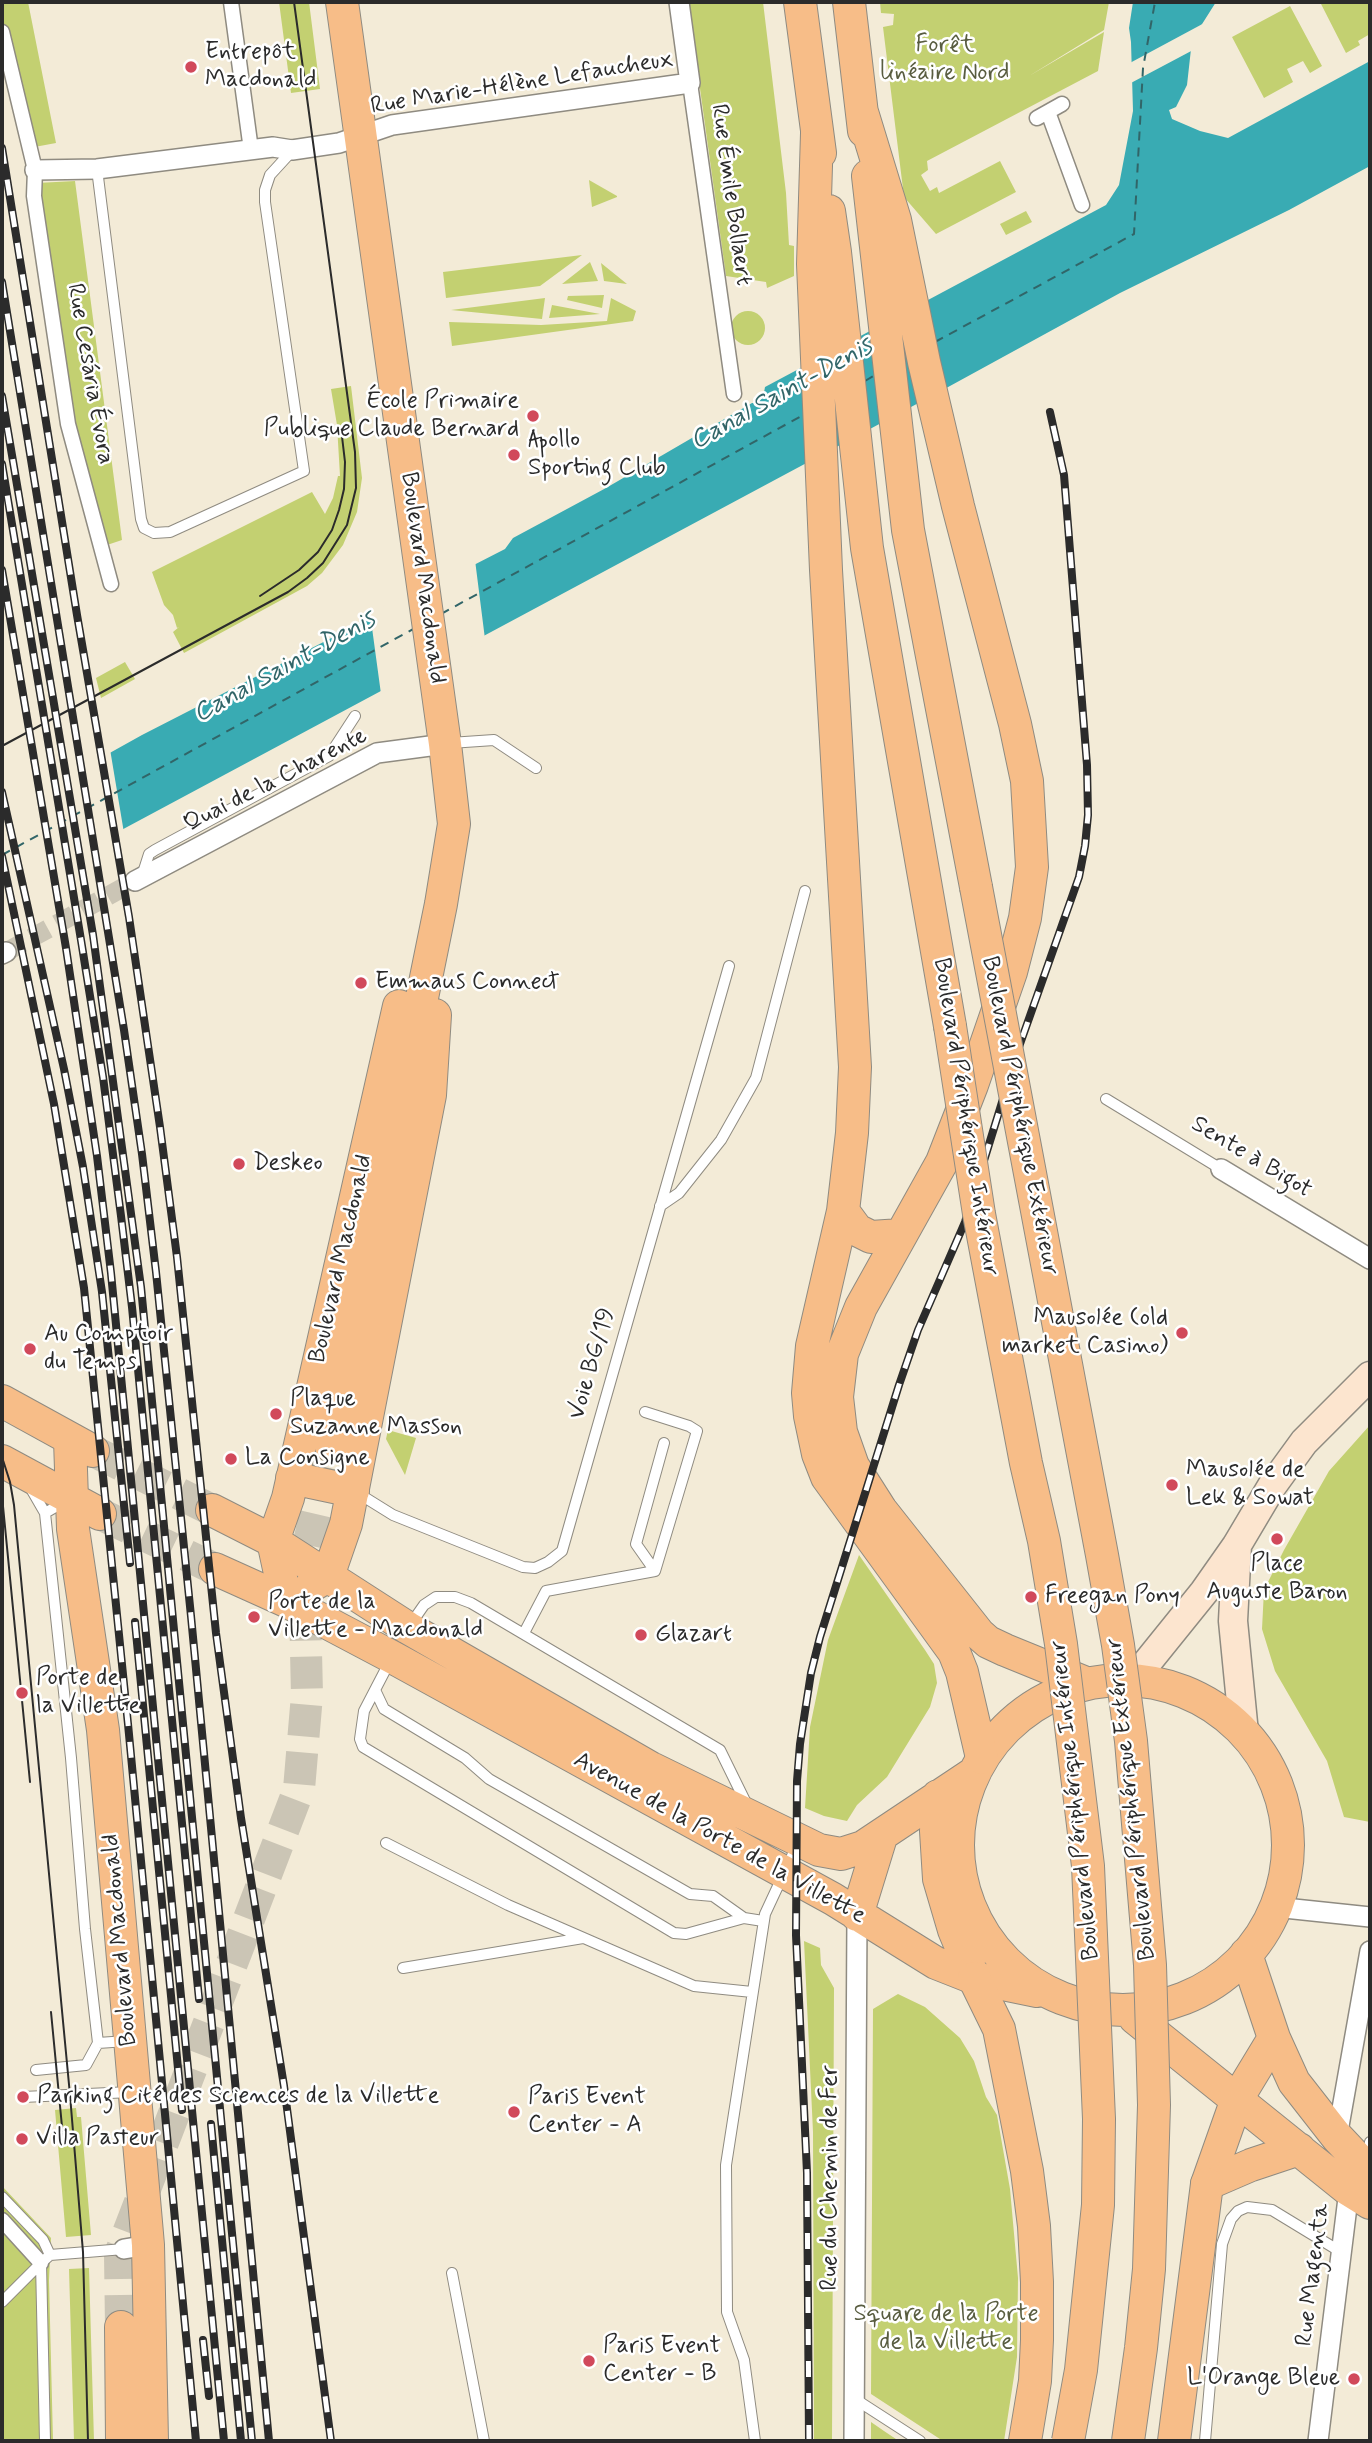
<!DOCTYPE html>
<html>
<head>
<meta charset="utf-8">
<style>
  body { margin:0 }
  #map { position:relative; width:1372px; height:2443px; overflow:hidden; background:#f3ebd7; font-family:Mynerve,sans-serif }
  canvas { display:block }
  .frame { position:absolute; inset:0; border:4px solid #2b2b2b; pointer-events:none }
</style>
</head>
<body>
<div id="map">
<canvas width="1372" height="2443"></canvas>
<div class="frame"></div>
</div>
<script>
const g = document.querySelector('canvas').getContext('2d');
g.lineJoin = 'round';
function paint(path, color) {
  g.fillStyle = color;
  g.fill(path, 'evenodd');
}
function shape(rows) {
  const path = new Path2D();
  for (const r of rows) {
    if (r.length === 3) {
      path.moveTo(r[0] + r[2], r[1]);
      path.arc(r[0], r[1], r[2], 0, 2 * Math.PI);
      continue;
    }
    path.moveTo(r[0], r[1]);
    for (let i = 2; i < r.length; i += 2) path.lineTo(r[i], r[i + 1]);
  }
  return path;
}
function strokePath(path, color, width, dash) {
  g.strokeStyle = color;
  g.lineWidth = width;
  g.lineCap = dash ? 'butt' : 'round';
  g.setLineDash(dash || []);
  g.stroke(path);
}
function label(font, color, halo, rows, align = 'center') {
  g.font = font + ' Mynerve,sans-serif';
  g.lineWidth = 5;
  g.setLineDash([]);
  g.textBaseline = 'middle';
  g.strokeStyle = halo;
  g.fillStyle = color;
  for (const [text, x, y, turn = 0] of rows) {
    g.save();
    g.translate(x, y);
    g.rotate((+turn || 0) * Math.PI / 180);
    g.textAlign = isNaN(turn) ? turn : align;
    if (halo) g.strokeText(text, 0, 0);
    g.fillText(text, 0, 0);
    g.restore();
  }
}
const green = shape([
  [2,2,28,2,56,143,29,148,2,24],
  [279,2,309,2,320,89,291,93],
  [688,2,763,2,786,193,789,245,794,246,794,276,767,288,766,282,726,276],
  [880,2,1109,2,1104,30,1029,76,1104,32,1098,71,927,161,928,170,921,175,930,191,937,187,939,193,1000,161,1016,192,936,234,904,197,883,27,893,25,894,14,881,13],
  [1320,2,1370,2,1370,34,1358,41,1360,45,1346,53],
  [1290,6,1322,66,1310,73,1303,61,1287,69,1293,82,1264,98,1232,37],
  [589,180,617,196,617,197,592,207],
  [75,181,122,540,95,549,37,183],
  [1026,211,1032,222,1006,235,1000,224],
  [582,255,540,286,446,298,443,272],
  [590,262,598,281,562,284],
  [601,263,627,284,604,281],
  [604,295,602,308,567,300,568,296],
  [545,298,542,319,451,310],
  [611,298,636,311,633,321,452,346,449,322,541,325,607,321],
  [552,305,600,314,549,318],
  [748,328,17],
  [351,386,362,478,357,512,343,545,322,573,307,586,184,653,173,632,179,627,177,628,173,615,164,605,152,572,312,492,325,514,333,498,338,476,340,476,337,425,331,389],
  [125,662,135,679,101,698,96,678],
  [1370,1425,1370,1822,1344,1817,1327,1761,1275,1671,1262,1629,1264,1590,1284,1550,1329,1471],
  [388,1430,416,1438,405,1475,386,1439],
  [859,1555,925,1650,934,1664,937,1683,930,1707,887,1777,857,1805,847,1821,824,1816,805,1808,810,1727,828,1640],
  [804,1941,820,1948,821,1965,834,1988,832,2441,814,2441,813,2132],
  [898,1994,925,2007,960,2038,974,2061,986,2097,997,2115,1010,2189,1018,2278,1017,2357,1004,2441,943,2441,871,2394,873,2009],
  [76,2108,77,2117,81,2117,91,2235,66,2237,55,2110],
  [2,2186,51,2238,49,2280,53,2441,2,2441],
  [89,2268,94,2441,74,2441,69,2269],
  [871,2422,884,2431,899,2441,871,2441]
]);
const water = shape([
  [1133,2,1216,2,1192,40,1187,85,1176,107,1169,110,1172,119,1200,131,1228,138,1370,61,1370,166,1289,210,1120,293,939,392,2,894,2,813,142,735,505,549,513,538,606,488,752,403,754,403,763,398,765,387,1106,205,1119,185,1133,111,1131,42,1129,28]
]);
const pier = shape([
  [1208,21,1196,41,1195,49,1129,84,1128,64],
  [475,560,485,639,381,694,370,613],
  [110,749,124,833,2,897,2,809]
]);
const ferry = shape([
  [935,342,1134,234,1143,68,1155,2],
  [865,381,875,375],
  [441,614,805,414],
  [2,855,415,628]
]);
const minorTunnel = shape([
  [6,952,135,881]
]);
const primaryTunnel = shape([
  [93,1451,212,1510],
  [100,1514,215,1569],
  [121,2327,120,2254,299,1789,307,1695,304,1564,331,1446]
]);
const service = shape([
  [97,169,141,519,144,528,154,533,170,532,304,471,265,202,265,190,270,175,292,151],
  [450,743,494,740,536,768],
  [142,876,149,854,155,850,329,756,355,716],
  [1106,1099,1221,1169],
  [660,1206,679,1193,721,1140,756,1078,805,891],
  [30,1487,45,1513],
  [356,1492,393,1515,523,1567,535,1568,548,1562,562,1551,729,966],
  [64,1502,45,1513,71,1758,85,1929,98,2043,127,2041],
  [655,1571,636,1544,664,1443],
  [410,1625,424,1605,436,1597,455,1597,471,1603,720,1750,747,1805],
  [524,1633,546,1591,655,1571,697,1431,689,1426,645,1412],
  [390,1661,364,1711,360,1739,363,1747,674,1933,686,1934,744,1918,763,1921],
  [375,1690,384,1709,465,1758,489,1779,690,1894,713,1896,744,1918],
  [386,1843,508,1905,694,1986,752,1992],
  [403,1968,583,1938],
  [36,2070,86,2065,98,2043],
  [23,2097,131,2092],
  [1367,2160,1370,2142],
  [2,2197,43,2240,50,2255],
  [452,2273,484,2441],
  [2,2302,41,2263],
  [855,2399,920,2441],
  [45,2441,41,2263,50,2255,124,2249],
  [755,2441,744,2360,727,2312,726,2165,765,1914,798,1843],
  [1205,2441,1222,2244,1231,2219,1238,2211,1247,2207,1272,2210,1341,2252]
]);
const pedestrian = shape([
  [231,2,251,150],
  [2,32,35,170,34,196,68,424,111,584],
  [690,83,734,394],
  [1048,112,1082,205],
  [1037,118,1062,104],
  [2,2220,41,2263]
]);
const minor = shape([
  [35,170,97,169,273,147,292,150,339,143,392,125,690,83,679,2],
  [135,881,377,753,445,744],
  [2,954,6,952],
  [1221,1169,1370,1259],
  [1275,1907,1370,1917],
  [1337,2137,1370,1951],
  [124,2249,148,2245],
  [854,2441,857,1915],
  [1318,2441,1350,2182]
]);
const secondary = shape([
  [1237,1545,1233,1621,1244,1733],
  [1133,1680,1204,1592,1237,1545,1272,1486,1304,1442,1370,1376]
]);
const primary = shape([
  [2,1401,93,1451],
  [70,1440,73,1529,103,1730,148,2245,152,2441],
  [331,1446,441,904,454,824,445,744,342,2],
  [2,1461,100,1514],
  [292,1478,353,1491],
  [212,1510,273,1541,408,1628,651,1768,819,1850,841,1854,863,1847,974,1773],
  [215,1569,286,1601,392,1657,833,1899,936,1963,974,1978,1037,1991],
  [311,1586,328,1576,346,1524,430,1095,435,1015],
  [286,1601,273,1541,288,1498,399,1006],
  [1123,1845,165],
  [938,1796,936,1831,939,1879,954,1930,974,1978],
  [857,1915,881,1837],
  [1246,1954,1274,2038,1294,2082,1337,2137,1370,2172],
  [1135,2018,1349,2190,1370,2203],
  [1207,2184,1237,2099,1274,2038],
  [1207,2184,1251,2165,1299,2149],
  [121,2327,122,2441]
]);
const trunk = shape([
  [800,2,820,153],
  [849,2,864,131],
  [862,112,895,220,924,362,958,506,1015,724,1027,781,1032,867,1025,918,1011,972,972,1085,942,1162,861,1307,842,1354,837,1397,841,1432,853,1466,881,1510,979,1634,988,1642,1005,1650,1086,1683],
  [817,133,813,264,826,570,855,1067,852,1133,843,1211,812,1346,808,1393,810,1416,818,1454,827,1477,954,1652,962,1672,982,1758],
  [868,176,908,530,976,887],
  [829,211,835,252,867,548,950,1026],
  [843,1211,857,1230,871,1237,901,1235],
  [974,1978,999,2029,1027,2171,1034,2226,1037,2282,1037,2340,1035,2381,1025,2441],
  [1174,2441,1207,2184]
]);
const tram = shape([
  [260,596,299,570,318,552,332,530,339,510,344,489,345,462,341,428],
  [2,746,288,592,307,578,323,563,347,525,356,488,355,452,294,2],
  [2,1457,10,1482,14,1505,70,2095,83,2252,88,2441],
  [2,1496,30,1782],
  [51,2012,63,2137]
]);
const rail = shape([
  [2,148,77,615,129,917,160,1127,177,1257,216,1633,241,1818,284,2086,331,2441],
  [2,282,124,1030,142,1154,156,1272,191,1616,269,2441],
  [2,396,93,935,141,1287,252,2441],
  [2,464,81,940,103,1077,121,1216,132,1307,199,1999],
  [2,570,66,948,97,1156,111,1273,224,2441],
  [2,792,64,1069,83,1167,102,1292,130,1563],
  [2,856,54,1104,84,1288,128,1724,196,2441],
  [135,1622,182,2110],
  [211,2124,241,2441],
  [203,2340,209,2396],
  [809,2441,807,2173,796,1935,797,1781,800,1744,811,1673,820,1637,899,1385,918,1330,965,1222,1020,1044,1079,877,1085,846,1088,815,1087,765,1064,475,1050,412]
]);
const trunkBridge = shape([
  [976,887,1102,1555,1118,1645,1131,1741,1150,1965,1154,2105,1149,2269,1141,2348,1128,2441],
  [950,1026,979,1214,1026,1463,1044,1541,1061,1644,1088,1866,1099,2119,1098,2205,1081,2370,1068,2441]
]);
const markers = [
  [191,67,7,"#d1495b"],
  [533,416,7,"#d1495b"],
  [514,455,7,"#d1495b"],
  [361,983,7,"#d1495b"],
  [239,1164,7,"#d1495b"],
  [1182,1333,7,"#d1495b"],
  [30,1349,7,"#d1495b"],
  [276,1414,7,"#d1495b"],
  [231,1459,7,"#d1495b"],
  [1172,1485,7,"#d1495b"],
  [1277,1539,7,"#d1495b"],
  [1031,1597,7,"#d1495b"],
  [254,1617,7,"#d1495b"],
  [641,1635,7,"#d1495b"],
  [22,1693,7,"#d1495b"],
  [23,2097,7,"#d1495b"],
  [514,2112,7,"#d1495b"],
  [22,2139,7,"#d1495b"],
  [589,2361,7,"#d1495b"],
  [1354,2379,7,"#d1495b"]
];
const parkNames = [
  ["Forêt",945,46],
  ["linéaire Nord",945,74],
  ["Square de la Porte",946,2315],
  ["de la Villette",946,2343]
];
const poiNames = [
  ["Entrepôt",205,53],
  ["Macdonald",205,81],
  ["École Primaire",519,402,"right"],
  ["Publique Claude Bernard",519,430,"right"],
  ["Apollo",528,441],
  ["Sporting Club",528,469],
  ["Emmaus Connect",375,983],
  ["Deskeo",253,1164],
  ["Mausolée (old",1168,1319,"right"],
  ["market Casino)",1168,1347,"right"],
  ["Au Comptoir",44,1335],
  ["du Temps",44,1363],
  ["Plaque",290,1400],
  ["Suzanne Masson",290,1428],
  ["La Consigne",245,1459],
  ["Mausolée de",1186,1471],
  ["Lek & Sowat",1186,1499],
  ["Place",1277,1565,"center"],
  ["Auguste Baron",1277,1593,"center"],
  ["Freegan Pony",1045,1597],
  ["Porte de la",268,1603],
  ["Villette - Macdonald",268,1631],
  ["Glazart",655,1635],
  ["Porte de",36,1679],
  ["la Villette",36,1707],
  ["Parking Cité des Sciences de la Villette",37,2097],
  ["Paris Event",528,2098],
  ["Center - A",528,2126],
  ["Villa Pasteur",36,2139],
  ["Paris Event",603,2347],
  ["Center - B",603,2375],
  ["L'Orange Bleue",1340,2379,"right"]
];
const streetNames = [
  ["Rue Marie-Hélène Lefaucheux",522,84,-9],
  ["Rue Émile Bollaert",730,195,82],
  ["Rue Cesária Évora",89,374,80],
  ["Boulevard Macdonald",422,578,82],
  ["Quai de la Charente",276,781,-27],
  ["Boulevard Périphérique Extérieur",1019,1116,79],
  ["Boulevard Périphérique Intérieur",965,1117,81],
  ["Sente à Bigot",1251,1158,31],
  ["Boulevard Macdonald",342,1259,-77],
  ["Voie BG/19",593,1364,-74],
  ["Boulevard Périphérique Extérieur",1132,1799,-96],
  ["Boulevard Périphérique Intérieur",1076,1800,-96],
  ["Avenue de la Porte de la Villette",719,1839,29],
  ["Boulevard Macdonald",121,1940,-95],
  ["Rue du Chemin de Fer",831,2178,-90],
  ["Rue Magenta",1314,2275,-83]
];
const waterNames = [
  ["Canal Saint-Denis",782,395,-29],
  ["Canal Saint-Denis",285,668,-29]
];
paint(green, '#c3d071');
paint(water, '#39abb3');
paint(pier, '#f3ebd7');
strokePath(ferry, '#316568', 2, [9, 7]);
strokePath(minorTunnel, '#cbc5b5', 19, [19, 10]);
strokePath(primaryTunnel, '#cbc5b5', 32, [32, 16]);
strokePath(service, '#8f8b81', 12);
strokePath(pedestrian, '#8f8b81', 17);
strokePath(minor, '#8f8b81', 22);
strokePath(secondary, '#8f8b81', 31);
strokePath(primary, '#8f8b81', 34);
strokePath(trunk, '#8f8b81', 34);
strokePath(service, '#fff', 10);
strokePath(pedestrian, '#fff', 14);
strokePath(minor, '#fff', 19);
strokePath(secondary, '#fce5cf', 28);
strokePath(primary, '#f7bd88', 32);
strokePath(trunk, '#f7bd88', 32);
strokePath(tram, '#2b2b2b', 2);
strokePath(rail, '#2b2b2b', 8);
strokePath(rail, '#fff', 5, [16]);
strokePath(trunkBridge, '#8f8b81', 34, []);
strokePath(trunkBridge, '#f7bd88', 32);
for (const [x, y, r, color] of markers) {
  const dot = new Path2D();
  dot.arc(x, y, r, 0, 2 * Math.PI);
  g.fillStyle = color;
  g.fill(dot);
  strokePath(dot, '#fff', 2.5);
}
label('24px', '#595d40', '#fff', parkNames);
label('24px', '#2b2b2b', '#fff', poiNames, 'left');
label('24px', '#2b2b2b', '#fff', streetNames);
label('italic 26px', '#316568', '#fff', waterNames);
</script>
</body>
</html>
